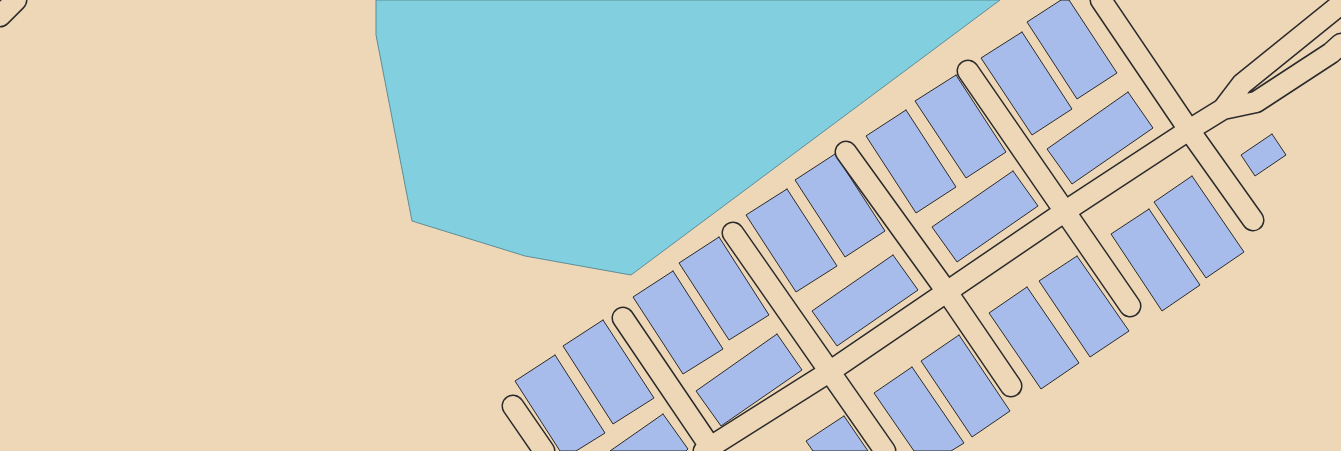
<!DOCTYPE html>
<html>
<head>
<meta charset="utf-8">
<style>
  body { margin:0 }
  canvas { display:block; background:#eed7b7 }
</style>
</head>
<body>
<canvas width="1341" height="451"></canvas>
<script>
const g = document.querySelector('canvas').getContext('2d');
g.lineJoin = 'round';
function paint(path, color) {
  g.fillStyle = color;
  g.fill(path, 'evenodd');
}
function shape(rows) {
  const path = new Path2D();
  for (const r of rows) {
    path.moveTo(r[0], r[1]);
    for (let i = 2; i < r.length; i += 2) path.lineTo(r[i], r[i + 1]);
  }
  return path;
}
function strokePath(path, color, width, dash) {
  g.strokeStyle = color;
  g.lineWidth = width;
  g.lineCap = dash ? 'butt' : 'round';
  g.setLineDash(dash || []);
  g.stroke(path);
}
const water = shape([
  [376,0,1000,0,631,275,525,256,412,221,376,35,376,0]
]);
const building = shape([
  [1061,0,1069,0,1117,73,1077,99,1027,22,1061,0],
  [1022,32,1072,109,1032,135,981,58,1022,32],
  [956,75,1006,152,966,178,915,101,956,75],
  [1128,92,1153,128,1072,184,1047,149,1128,92],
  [906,110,956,187,916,213,866,136,906,110],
  [1272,134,1286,155,1255,176,1241,155,1272,134],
  [835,154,885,231,845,257,795,180,835,154],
  [1013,171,1038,206,957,262,932,227,1013,171],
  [1192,176,1244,252,1206,278,1154,202,1192,176],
  [787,189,837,266,796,292,746,215,787,189],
  [1149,209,1200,285,1162,311,1111,234,1149,209],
  [719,237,769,315,729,340,679,263,719,237],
  [893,255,918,290,837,346,812,311,893,255],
  [1077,256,1129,331,1090,357,1039,281,1077,256],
  [673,271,723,349,683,374,633,297,673,271],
  [1027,287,1079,363,1041,389,989,313,1027,287],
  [603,320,654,398,613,424,563,346,603,320],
  [777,334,802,370,721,426,696,391,777,334],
  [959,335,1010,411,972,437,921,361,959,335],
  [555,355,605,433,576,451,560,451,515,381,555,355],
  [912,367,964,443,951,451,914,451,874,393,912,367],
  [663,414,688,449,686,451,610,451,663,414],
  [844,416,868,451,813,451,806,441,844,416]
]);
const street = shape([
  [1101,0,1189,130,1253,220],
  [0,16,16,0],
  [968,71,1130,306],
  [1223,109,1242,84,1341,4],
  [846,152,947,292,1011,386],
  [733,233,885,451],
  [623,318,713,451],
  [513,406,544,451],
  [704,451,829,372,1064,212,1189,130,1223,109,1256,102,1331,53,1341,44]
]);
paint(water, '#81cfdf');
strokePath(water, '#5f8d97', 1);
paint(building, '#a7bcea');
strokePath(building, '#2b2b2b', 1);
strokePath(street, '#2b2b2b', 23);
strokePath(street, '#eed7b7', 20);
</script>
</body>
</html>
